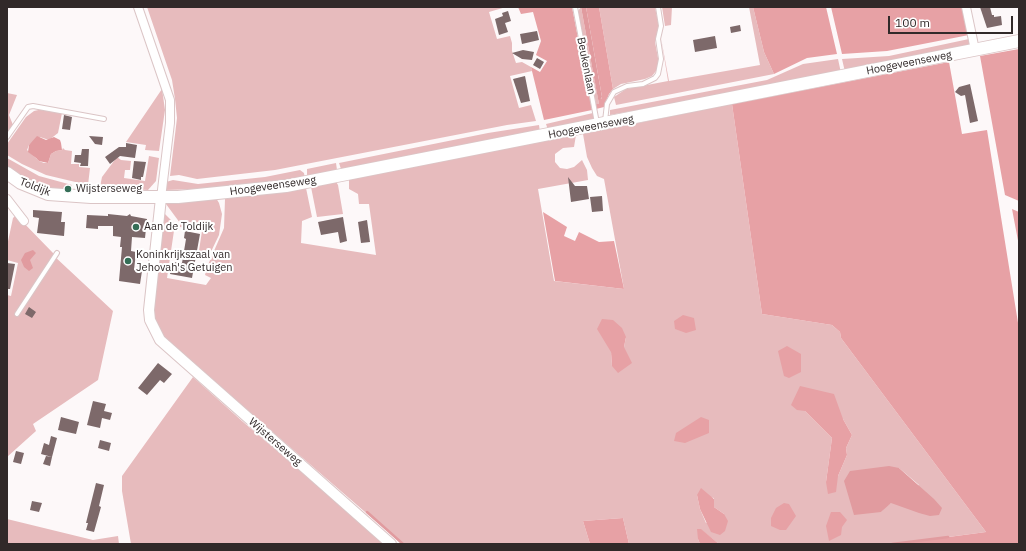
<!DOCTYPE html>
<html>
<head>
<meta charset="utf-8">
<style>
  body { margin:0 }
  #map { position:relative; width:1026px; height:551px; overflow:hidden; background:#fdf8f9; font-family:"IBM Plex Sans",sans-serif }
  canvas { display:block }
  .frame { position:absolute; inset:0; border:8px solid #312929; pointer-events:none }
  .scale { position:absolute; left:888px; top:16px; width:125px; height:18px; box-sizing:border-box; border:2px solid #312929; border-top:0; padding-left:5px; font-size:12px; line-height:14px; white-space:nowrap; color:#312929; -webkit-text-stroke:3px #fff; paint-order:stroke }
</style>
</head>
<body>
<div id="map">
<canvas width="1026" height="551"></canvas>
<div class="frame"></div>
<div class="scale">100 m</div>
</div>
<script>
const g = document.querySelector('canvas').getContext('2d');
g.lineJoin = 'round';
function paint(path, color) {
  g.fillStyle = color;
  g.fill(path, 'evenodd');
}
function shape(rows) {
  const path = new Path2D();
  for (const r of rows) {
    path.moveTo(r[0], r[1]);
    for (let i = 2; i < r.length; i += 2) path.lineTo(r[i], r[i + 1]);
  }
  return path;
}
function strokePath(path, color, width, dash) {
  g.strokeStyle = color;
  g.lineWidth = width;
  g.lineCap = dash ? 'butt' : 'round';
  g.setLineDash(dash || []);
  g.stroke(path);
}
function label(font, color, halo, rows, align = 'center') {
  g.font = font + ' "IBM Plex Sans",sans-serif';
  g.lineWidth = 4;
  g.setLineDash([]);
  g.textBaseline = 'middle';
  g.strokeStyle = halo;
  g.fillStyle = color;
  for (const [text, x, y, turn = 0] of rows) {
    g.save();
    g.translate(x, y);
    g.rotate((+turn || 0) * Math.PI / 180);
    g.textAlign = isNaN(turn) ? turn : align;
    if (halo) g.strokeText(text, 0, 0);
    g.fillText(text, 0, 0);
    g.restore();
  }
}
const green = shape([
  [147,7,506,7,489,12,497,39,510,36,512,43,512,51,516,63,522,62,531,67,532,71,510,76,519,108,531,105,536,121,507,125,275,170,197,179,179,175,170,176,177,118,175,99,172,80],
  [581,7,599,104,596,104,578,11],
  [599,7,655,7,659,27,655,42,659,63,656,71,652,76,645,79,621,84,613,89],
  [662,7,672,7,671,25,665,26],
  [749,7,753,7,764,52,774,74,616,105,614,97,626,89,668,81,661,38,669,81,760,65],
  [969,39,969,46,845,72,842,59,889,56],
  [838,59,841,73,610,115,610,110,767,80,803,64],
  [162,89,165,110,159,151,145,150,146,145,126,142],
  [7,93,17,95,9,115,13,125,7,133],
  [732,104,762,314,832,325,840,332,841,338,986,532,895,544,719,544,700,529,698,539,700,544,629,544,623,518,583,521,590,544,402,544,163,337,154,318,153,311,163,212,175,224,167,278,206,285,211,278,205,275,207,267,224,228,225,199,304,186,306,188,312,217,302,221,301,243,376,255,369,204,359,204,358,194,349,189,349,178,576,135,574,147,563,148,555,154,555,162,560,168,567,169,574,167,582,160,587,170,588,180,538,189,554,281,624,289,604,179,597,176,592,168,587,157,583,134],
  [626,337,624,347,612,366,611,352],
  [805,411,843,419,852,435,846,448,847,455,838,476,826,482,832,438],
  [899,468,919,485,886,506,881,512],
  [697,495,714,498,714,507,724,514,706,523,700,509],
  [43,109,62,113,58,133,49,140,40,137,29,145,27,150,39,161,44,163,48,163,51,154,56,151,62,150,63,148,65,150,72,151,71,164,79,164,79,167,90,168,88,185,46,175,22,164,7,155,7,144,26,117,34,111],
  [593,113,594,121,548,130,546,124],
  [539,125,540,132,341,169,339,163,488,133],
  [149,156,159,158,156,181,148,190,100,187,102,177,117,157,121,160,131,161,130,170,125,170,124,178,145,181],
  [7,158,39,176,72,185,66,191,37,186,7,168],
  [336,163,337,170,335,173,307,178,307,169],
  [300,170,304,173,305,179,243,188,165,190,166,182,173,180,198,184,265,177],
  [335,180,338,185,343,214,317,217,311,187,313,184],
  [216,198,219,203,222,214,219,235,208,258,198,257,202,231,180,227,180,223,166,204],
  [15,216,17,216,53,253,53,255,113,311,98,380,33,424,36,431,7,457,7,295,11,296,18,263,7,260,7,246,13,218],
  [193,377,242,421,386,544,131,544,122,491,122,476],
  [7,519,93,540,118,536,119,544,7,544]
]);
const forest = shape([
  [518,7,572,7,592,110,544,120,531,67,540,72,547,61,536,55,541,41,533,12,521,14],
  [586,7,599,7,613,89,609,94,604,107,596,109,596,104,599,104,598,99,601,99,602,97],
  [753,7,826,7,837,54,807,58,774,74,764,52],
  [831,7,963,7,969,35,887,51,842,54],
  [1019,49,1019,201,1005,195,980,56],
  [949,62,962,134,987,130,1019,329,1019,544,896,544,986,532,841,338,840,332,832,325,762,314,732,104],
  [1012,209,1019,212,1019,246],
  [543,212,567,227,564,236,575,241,579,232,599,242,614,241,624,289,555,281],
  [683,315,694,318,696,330,686,333,675,329,674,321],
  [602,319,613,320,622,328,626,337,624,347,632,363,618,373,612,366,611,352,597,329],
  [787,346,801,354,801,372,789,378,784,376,778,351],
  [800,386,834,394,843,419,852,435,846,448,847,455,838,476,836,492,828,494,826,482,832,438,805,411,797,410,791,405],
  [701,417,709,420,709,433,685,443,674,441,676,433],
  [701,488,714,499,714,507,724,514,728,521,725,531,720,535,711,532,700,509,697,495],
  [784,503,789,504,796,516,786,530,780,530,771,526,771,518,776,508],
  [831,512,840,512,847,520,842,527,841,535,829,541,826,526],
  [623,518,629,544,590,544,583,521],
  [697,529,701,529,719,544,700,544,698,539]
]);
const water = shape([
  [581,7,586,7,602,97,600,100,598,99],
  [37,136,46,140,54,137,60,140,61,143,62,150,56,151,51,154,48,163,39,161,36,158,28,152,29,145],
  [33,250,36,253,30,260,33,268,29,271,24,267,21,260,25,253],
  [889,466,899,468,934,499,942,508,939,515,930,516,919,513,891,503,881,512,854,515,844,481,850,471]
]);
const stream = shape([
  [367,512,403,544],
  [892,544,948,537]
]);
const building = shape([
  [980,7,990,7,992,15,994,15,994,17,1001,16,1002,25,987,28],
  [508,11,511,21,505,23,508,32,499,35,495,19,503,16,502,13],
  [740,25,741,31,731,33,730,27],
  [537,31,539,40,522,44,520,34],
  [715,36,717,48,695,52,693,40],
  [523,50,534,52,532,60,522,59,512,53],
  [537,58,544,62,540,69,533,65],
  [525,76,530,101,521,103,513,79],
  [970,84,978,121,970,123,965,95,961,96,955,92,959,87],
  [64,115,72,117,70,130,62,129],
  [89,136,103,137,102,145,95,144],
  [126,143,137,145,135,158,120,156,110,164,105,157,119,147,126,147],
  [82,149,89,149,88,166,80,166,81,163,74,162,75,155,81,155],
  [134,161,146,162,143,177,141,177,141,180,132,178],
  [568,177,575,186,587,186,589,199,571,202],
  [602,196,603,211,592,212,590,197],
  [33,210,62,212,61,222,65,222,64,236,37,233,39,218,33,217],
  [108,214,127,216,130,214,131,216,147,219,145,238,132,237,131,251,136,252,134,270,142,271,140,284,119,281,122,247,120,247,121,237,113,236,113,226,98,226,98,229,86,228,87,215,108,216],
  [343,217,347,241,340,243,338,232,321,235,318,222],
  [367,220,370,242,361,243,358,222],
  [185,231,200,234,192,278,170,274,172,262,182,263,186,239,184,238],
  [7,263,15,264,10,289,7,289],
  [29,307,36,312,32,318,25,314],
  [158,363,172,374,164,383,160,380,147,395,138,388],
  [93,401,106,404,104,411,112,413,110,420,102,418,100,428,87,425],
  [61,417,79,422,76,434,58,430],
  [51,436,57,438,52,457,41,454,44,443,49,445],
  [100,440,111,443,109,451,98,448],
  [16,451,24,453,21,464,13,462],
  [46,456,52,457,50,466,43,464],
  [96,483,104,485,99,506,101,507,94,532,86,530,88,523,86,523],
  [32,501,42,503,39,512,30,510]
]);
const service = shape([
  [575,7,597,123],
  [605,121,607,104,614,92,627,86,643,84,655,78,658,74,661,59,658,39,661,26,658,7],
  [7,137,28,107,33,106,104,119],
  [17,314,57,253]
]);
const minor = shape([
  [138,7,170,100,170,123,161,198],
  [966,7,975,50],
  [7,199,24,221]
]);
const tertiary = shape([
  [161,198,149,310,150,320,160,340,391,544]
]);
const secondary = shape([
  [7,173,21,183,48,194,91,197,178,197,286,186,1019,41]
]);
const markers = [
  [68,189,4,"#346e57"],
  [136,227,4,"#346e57"],
  [128,261,4,"#346e57"]
];
const streetNames = [
  ["Hoogeveenseweg",909,63,-11],
  ["Beukenlaan",586,66,79],
  ["Hoogeveenseweg",591,127,-11],
  ["Hoogeveenseweg",273,186,-8],
  ["Toldijk",35,187,21],
  ["Wijsterseweg",275,442,41]
];
const poiNames = [
  ["Wijsterseweg",76,189],
  ["Aan de Toldijk",144,227],
  ["Koninkrijkszaal van",136,255],
  ["Jehovah's Getuigen",136,268]
];
paint(green, '#e7bbbd');
paint(forest, '#e7a1a5');
paint(water, '#e19b9f');
strokePath(stream, '#e19b9f', 2.5);
paint(building, '#7d696a');
strokePath(service, '#dbc5c6', 6);
strokePath(minor, '#dbc5c6', 10);
strokePath(tertiary, '#dbc5c6', 12);
strokePath(secondary, '#dbc5c6', 14);
strokePath(service, '#fff', 4);
strokePath(minor, '#fff', 8);
strokePath(tertiary, '#fff', 10);
strokePath(secondary, '#fff', 12);
for (const [x, y, r, color] of markers) {
  const dot = new Path2D();
  dot.arc(x, y, r, 0, 2 * Math.PI);
  g.fillStyle = color;
  g.fill(dot);
  strokePath(dot, '#fff', 1.5);
}
label('11px', '#312929', '#fff', streetNames);
label('11px', '#312929', '#fff', poiNames, 'left');
</script>
</body>
</html>
